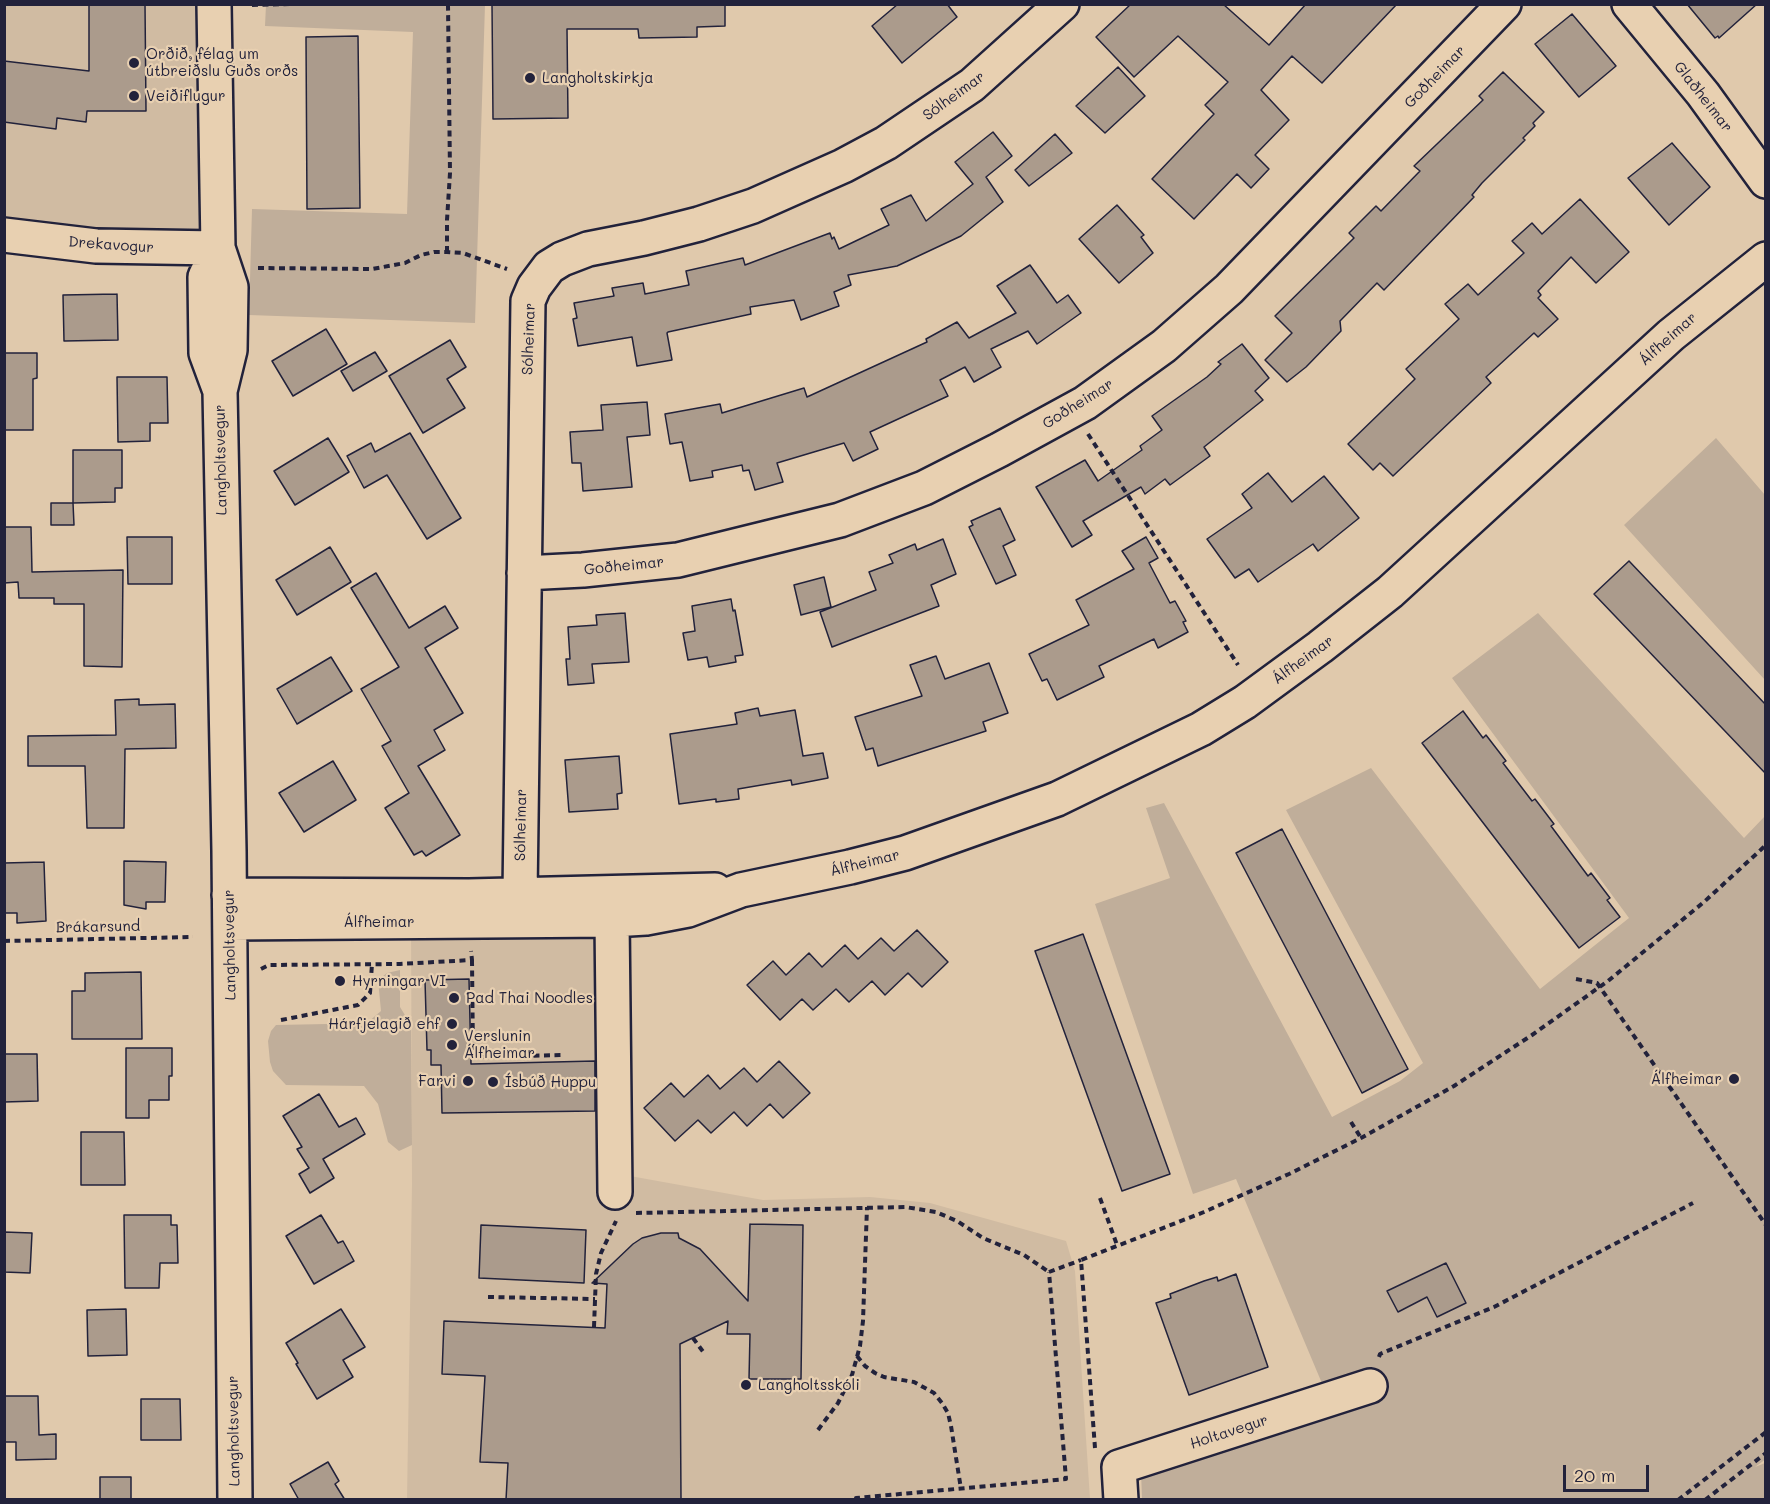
<!DOCTYPE html>
<html>
<head>
<meta charset="utf-8">
<style>
  body { margin:0 }
  #map { position:relative; width:1770px; height:1504px; overflow:hidden; background:#e0c9ac; font-family:Mali,sans-serif }
  canvas { display:block }
  .frame { position:absolute; inset:0; border:6px solid #22223b; pointer-events:none }
  .scale { position:absolute; left:1563px; top:1465px; width:86px; height:27px; box-sizing:border-box; border:3px solid #22223b; border-top:0; padding-left:8px; font-size:18px; line-height:21px; white-space:nowrap; color:#22223b; -webkit-text-stroke:4px #e8d0b1; paint-order:stroke }
</style>
</head>
<body>
<div id="map">
<canvas width="1770" height="1504"></canvas>
<div class="frame"></div>
<div class="scale">20 m</div>
</div>
<script>
const g = document.querySelector('canvas').getContext('2d');
g.lineJoin = 'round';
function paint(path, color) {
  g.fillStyle = color;
  g.fill(path, 'evenodd');
}
function shape(rows) {
  const path = new Path2D();
  for (const r of rows) {
    path.moveTo(r[0], r[1]);
    for (let i = 2; i < r.length; i += 2) path.lineTo(r[i], r[i + 1]);
  }
  return path;
}
function strokePath(path, color, width, dash) {
  g.strokeStyle = color;
  g.lineWidth = width;
  g.lineCap = dash ? 'butt' : 'round';
  g.setLineDash(dash || []);
  g.stroke(path);
}
function label(font, color, halo, rows, align = 'center') {
  g.font = font + ' Mali,sans-serif';
  g.lineWidth = 4.5;
  g.setLineDash([]);
  g.textBaseline = 'middle';
  g.strokeStyle = halo;
  g.fillStyle = color;
  for (const [text, x, y, turn = 0] of rows) {
    g.save();
    g.translate(x, y);
    g.rotate((+turn || 0) * Math.PI / 180);
    g.textAlign = isNaN(turn) ? turn : align;
    if (halo) g.strokeText(text, 0, 0);
    g.fillText(text, 0, 0);
    g.restore();
  }
}
const built = shape([
  [4,5,216,5,216,256,5,237],
  [632,909,630,1176,763,1200,870,1197,930,1203,1066,1241,1075,1271,1090,1499,407,1500,412,1184,411,915]
]);
const green = shape([
  [266,5,485,5,475,323,249,315,252,209,407,214,413,32,265,26],
  [1716,438,1765,495,1765,680,1624,525],
  [1538,613,1744,838,1765,816,1766,1459,1755,1467,1765,1463,1765,1499,1142,1499,1141,1471,1329,1400,1236,1179,1193,1194,1095,904,1170,878,1146,808,1164,803,1332,1117,1400,1081,1423,1063,1286,810,1371,768,1540,989,1629,918,1452,678],
  [400,970,400,1007,411,1025,412,1145,399,1151,388,1142,378,1104,364,1086,286,1085,273,1071,270,1062,268,1041,271,1031,276,1025,327,1024,342,1019,358,1023,368,1022,381,1011,378,980,387,973]
]);
const building = shape([
  [89,4,145,4,146,111,87,111,86,122,57,118,56,129,4,122,4,61,89,71,89,4],
  [492,4,725,4,725,26,697,27,697,37,639,38,638,29,567,29,568,118,493,119,492,4],
  [898,4,947,4,957,17,902,63,872,26,898,4],
  [1131,4,1223,4,1269,45,1306,4,1397,4,1322,83,1292,56,1261,90,1289,120,1255,155,1269,169,1251,188,1237,174,1194,219,1152,179,1214,114,1205,105,1228,82,1178,36,1134,77,1096,37,1131,4],
  [1687,4,1757,4,1719,38,1718,36,1715,38,1687,4],
  [1572,14,1616,66,1579,97,1535,44,1572,14],
  [358,36,360,208,307,209,306,37,358,36],
  [1118,67,1145,96,1105,133,1076,106,1118,67],
  [1503,72,1544,112,1533,123,1535,126,1523,138,1525,140,1482,183,1472,195,1474,197,1446,226,1384,290,1377,283,1340,321,1341,331,1306,367,1287,382,1265,360,1292,333,1275,316,1354,238,1349,233,1376,206,1381,211,1420,171,1414,166,1483,100,1479,96,1503,72],
  [993,132,1012,156,986,177,1003,202,961,236,897,266,848,275,851,285,834,292,839,306,801,320,794,300,750,307,751,314,668,332,667,333,672,360,637,366,632,337,578,346,573,319,577,318,574,303,614,296,612,288,643,283,645,294,689,285,686,271,743,258,745,265,830,233,832,239,834,237,839,249,889,225,881,209,911,195,926,221,973,184,955,162,993,132],
  [1055,134,1072,153,1029,186,1015,170,1055,134],
  [1672,143,1710,187,1669,225,1628,178,1672,143],
  [1580,199,1629,252,1596,283,1571,257,1538,291,1541,295,1538,298,1558,319,1538,337,1534,333,1486,377,1491,383,1393,476,1380,463,1373,470,1348,444,1415,379,1406,369,1459,319,1445,304,1468,284,1478,295,1524,253,1512,241,1532,223,1542,234,1580,199],
  [1117,205,1144,235,1141,237,1153,253,1119,283,1079,239,1117,205],
  [1030,265,1057,303,1068,295,1081,313,1037,344,1028,331,991,349,1001,367,974,382,965,367,940,380,948,396,870,432,878,449,853,461,844,443,777,463,783,482,755,490,749,470,743,471,742,465,712,471,713,477,690,481,682,442,670,444,665,414,720,404,722,413,804,388,807,397,927,342,926,339,957,322,969,338,1016,313,997,286,1030,265],
  [117,294,118,340,64,341,63,295,117,294],
  [326,329,347,364,293,396,272,361,326,329],
  [450,340,466,367,447,379,465,408,423,433,389,376,450,340],
  [1242,344,1269,378,1255,391,1263,400,1204,447,1210,456,1170,485,1165,479,1145,494,1141,487,1083,521,1092,535,1072,547,1036,487,1085,460,1098,481,1142,450,1140,446,1162,430,1152,416,1207,377,1221,364,1218,362,1242,344],
  [375,352,387,371,353,391,341,371,375,352],
  [4,353,37,353,37,378,33,379,33,430,4,430,4,353],
  [117,377,167,377,168,423,150,423,150,441,118,442,117,377],
  [647,402,650,435,627,437,632,487,583,491,581,463,572,463,570,432,603,430,601,405,647,402],
  [410,433,461,518,427,539,387,475,364,488,347,456,371,443,375,452,410,433],
  [328,438,349,472,295,505,274,471,328,438],
  [73,450,122,450,122,488,115,488,115,502,73,503,73,450],
  [1268,473,1292,502,1324,476,1359,518,1318,551,1313,544,1258,582,1249,569,1235,578,1207,539,1252,508,1242,494,1268,473],
  [51,503,73,503,74,525,51,525,51,503],
  [1000,508,1015,540,1003,546,1016,575,996,584,969,527,973,525,971,521,1000,508],
  [4,527,31,527,32,572,123,570,122,667,84,666,84,604,54,604,54,598,19,598,18,582,4,583,4,527],
  [127,537,172,537,172,584,128,584,127,537],
  [1146,537,1158,558,1149,563,1170,603,1175,601,1186,621,1183,622,1188,632,1158,648,1154,639,1099,666,1104,677,1057,700,1047,679,1042,681,1029,654,1089,625,1076,600,1134,569,1122,551,1146,537],
  [943,539,956,574,931,585,939,606,832,647,820,612,876,590,869,572,893,563,889,555,915,544,917,550,943,539],
  [330,547,351,582,297,615,276,580,330,547],
  [1629,561,1766,705,1766,774,1594,594,1629,561],
  [376,573,409,628,445,606,458,628,425,648,463,713,434,730,445,750,418,766,460,835,426,856,422,851,414,855,385,808,409,793,382,746,391,741,361,689,399,667,351,588,376,573],
  [824,577,831,607,801,615,794,585,824,577],
  [731,599,733,611,735,610,743,655,735,656,736,662,709,667,707,657,688,660,683,633,695,631,692,606,731,599],
  [625,613,629,662,592,664,594,683,568,685,566,659,570,659,568,627,597,625,596,615,625,613],
  [936,656,945,679,989,663,1008,713,983,722,986,731,878,766,873,748,866,750,855,717,922,696,910,665,936,656],
  [331,657,352,691,297,724,277,689,331,657],
  [139,699,139,705,175,704,176,748,125,749,124,828,87,828,85,766,28,766,28,736,116,735,115,700,139,699],
  [758,708,760,716,795,710,803,756,823,753,828,778,792,785,791,780,738,789,739,799,716,802,716,799,679,804,670,734,737,724,735,713,758,708],
  [1463,711,1483,738,1486,735,1506,761,1503,763,1532,801,1535,799,1554,824,1551,826,1588,876,1591,873,1610,898,1607,900,1620,917,1579,948,1422,743,1463,711],
  [619,756,622,793,617,794,618,809,569,812,565,760,619,756],
  [333,761,356,800,304,832,279,793,333,761],
  [1282,829,1408,1069,1362,1093,1236,853,1282,829],
  [124,861,166,862,165,902,146,902,146,909,124,905,124,861],
  [44,862,46,921,17,923,17,913,4,913,4,863,44,862],
  [917,930,948,962,922,987,908,973,885,995,872,981,849,1002,836,989,813,1010,802,999,780,1020,747,985,773,961,786,975,809,953,822,967,845,945,858,959,881,938,894,951,917,930],
  [1083,934,1170,1174,1122,1191,1035,951,1083,934],
  [141,972,142,1039,72,1039,72,991,85,991,85,973,141,972],
  [469,979,471,1064,595,1061,595,1111,442,1113,441,1065,431,1065,431,1050,427,1050,425,980,469,979],
  [126,1048,172,1048,172,1076,169,1076,169,1100,149,1100,149,1118,126,1118,126,1048],
  [4,1054,37,1054,38,1101,4,1102,4,1054],
  [779,1061,810,1093,783,1118,770,1104,747,1126,734,1112,711,1133,698,1120,675,1141,644,1108,671,1083,684,1097,708,1075,720,1089,744,1068,757,1082,779,1061],
  [319,1094,339,1127,356,1118,365,1134,323,1159,334,1178,310,1193,299,1174,309,1168,297,1149,302,1147,283,1116,319,1094],
  [81,1132,124,1132,125,1185,81,1185,81,1132],
  [124,1215,171,1215,171,1225,177,1225,178,1263,160,1263,159,1288,125,1288,124,1215],
  [321,1215,338,1243,343,1241,354,1261,314,1284,286,1236,321,1215],
  [750,1224,803,1225,801,1379,749,1379,750,1334,727,1334,728,1321,680,1344,681,1500,506,1500,508,1463,480,1462,485,1376,442,1374,444,1321,605,1328,607,1284,592,1283,633,1244,642,1238,661,1233,678,1233,679,1238,700,1249,748,1301,750,1224],
  [481,1225,586,1230,584,1283,479,1278,481,1225],
  [4,1232,32,1233,30,1273,4,1272,4,1232],
  [1446,1263,1466,1303,1437,1317,1427,1297,1398,1312,1387,1291,1446,1263],
  [1236,1274,1268,1367,1189,1395,1156,1303,1171,1298,1170,1294,1204,1281,1217,1277,1218,1281,1236,1274],
  [126,1309,127,1355,88,1356,87,1310,126,1309],
  [341,1309,365,1347,343,1360,353,1377,317,1399,296,1364,298,1363,286,1343,341,1309],
  [4,1396,38,1396,39,1435,56,1434,56,1459,16,1460,16,1442,4,1442,4,1396],
  [141,1399,180,1399,181,1440,141,1440,141,1399],
  [328,1462,339,1481,335,1484,345,1500,299,1500,290,1484,328,1462],
  [100,1477,131,1477,131,1500,100,1500,100,1477]
]);
const path = shape([
  [252,5,290,4],
  [447,252,447,220,450,173,448,4],
  [258,268,372,269,405,263,421,255,434,252,447,252,463,253,507,269],
  [1088,434,1238,665],
  [4,941,193,937],
  [472,960,473,1057,561,1055],
  [261,969,269,965,400,964,472,960,471,951],
  [1576,979,1597,983,1766,1225],
  [281,1020,358,1005,370,993,372,964],
  [1351,1122,1361,1138],
  [1100,1198,1117,1245],
  [636,1213,905,1207,936,1212,957,1221,983,1238,1024,1255,1049,1272],
  [1049,1272,1081,1260],
  [488,1297,595,1299],
  [594,1327,596,1274,601,1253,616,1221],
  [693,1338,704,1353],
  [857,1356,865,1366,875,1373,884,1377,914,1382,934,1393,942,1403,948,1413,951,1426,961,1489],
  [1379,1357,1380,1354,1494,1307,1693,1203],
  [818,1430,838,1403,852,1375,860,1346,863,1321,867,1207],
  [1095,1448,1081,1260,1204,1212,1289,1174,1361,1138,1454,1086,1532,1035,1608,981,1704,902,1766,845],
  [856,1500,856,1498,1066,1479,1049,1272],
  [1678,1500,1766,1432],
  [1705,1500,1766,1453]
]);
const minor = shape([
  [214,4,218,248,231,287,230,350,220,391,229,851,235,1500],
  [1629,4,1703,94,1766,181],
  [4,235,96,246,218,248],
  [218,251,205,277,206,353,220,391],
  [524,573,583,570,678,560,840,520,924,488,999,450,1085,403,1164,346,1229,289,1504,4],
  [229,895,469,896,715,890],
  [612,920,615,1192],
  [501,921,510,914,520,894,528,301,534,287,549,267,562,259,588,249,644,238,699,224,753,206,843,166,886,143,972,85,1062,4],
  [230,923,612,920,646,918,688,910,741,890,850,867,905,853,1057,799,1201,729,1245,702,1320,647,1390,592,1671,335,1766,259],
  [1121,1500,1119,1467,1370,1386]
]);
const markers = [
  [134,63,6,"#22223b"],
  [530,78,6,"#22223b"],
  [134,96,6,"#22223b"],
  [340,981,6,"#22223b"],
  [454,998,6,"#22223b"],
  [452,1024,6,"#22223b"],
  [452,1045,6,"#22223b"],
  [1734,1079,6,"#22223b"],
  [468,1081,6,"#22223b"],
  [493,1082,6,"#22223b"],
  [746,1385,6,"#22223b"]
];
const poiNames = [
  ["Orðið, félag um",146,54],
  ["útbreiðslu Guðs orðs",146,71],
  ["Langholtskirkja",542,78],
  ["Veiðiflugur",146,96],
  ["Hyrningar VI",352,981],
  ["Pad Thai Noodles",466,998],
  ["Hárfjelagið ehf",440,1024,"right"],
  ["Verslunin",464,1036],
  ["Álfheimar",464,1053],
  ["Álfheimar",1722,1079,"right"],
  ["Farvi",456,1081,"right"],
  ["Ísbúð Huppu",505,1082],
  ["Langholtsskóli",758,1385]
];
const streetNames = [
  ["Goðheimar",1435,77,-46],
  ["Sólheimar",954,96,-36],
  ["Glaðheimar",1703,97,52],
  ["Drekavogur",111,245,4],
  ["Sólheimar",529,339,-88],
  ["Álfheimar",1668,339,-42],
  ["Goðheimar",1078,404,-32],
  ["Langholtsvegur",221,460,-91],
  ["Goðheimar",624,566,-6],
  ["Álfheimar",1303,660,-36],
  ["Sólheimar",521,825,-89],
  ["Álfheimar",865,863,-14],
  ["Álfheimar",379,922],
  ["Brákarsund",98,927,-1],
  ["Langholtsvegur",230,945,-91],
  ["Langholtsvegur",234,1431,-91],
  ["Holtavegur",1229,1432,-18]
];
paint(built, '#d0bba2');
paint(green, '#c0ae9a');
paint(building, '#ab9b8c');
strokePath(building, '#22223b', 1.5);
strokePath(minor, '#22223b', 38);
strokePath(path, '#22223b', 4, [6, 4.5]);
strokePath(minor, '#e8d0b1', 33);
for (const [x, y, r, color] of markers) {
  const dot = new Path2D();
  dot.arc(x, y, r, 0, 2 * Math.PI);
  g.fillStyle = color;
  g.fill(dot);
  strokePath(dot, '#e8d0b1', 2);
}
label('15px', '#22223b', '#e8d0b1', poiNames, 'left');
label('15px', '#22223b', '#e8d0b1', streetNames);
</script>
</body>
</html>
